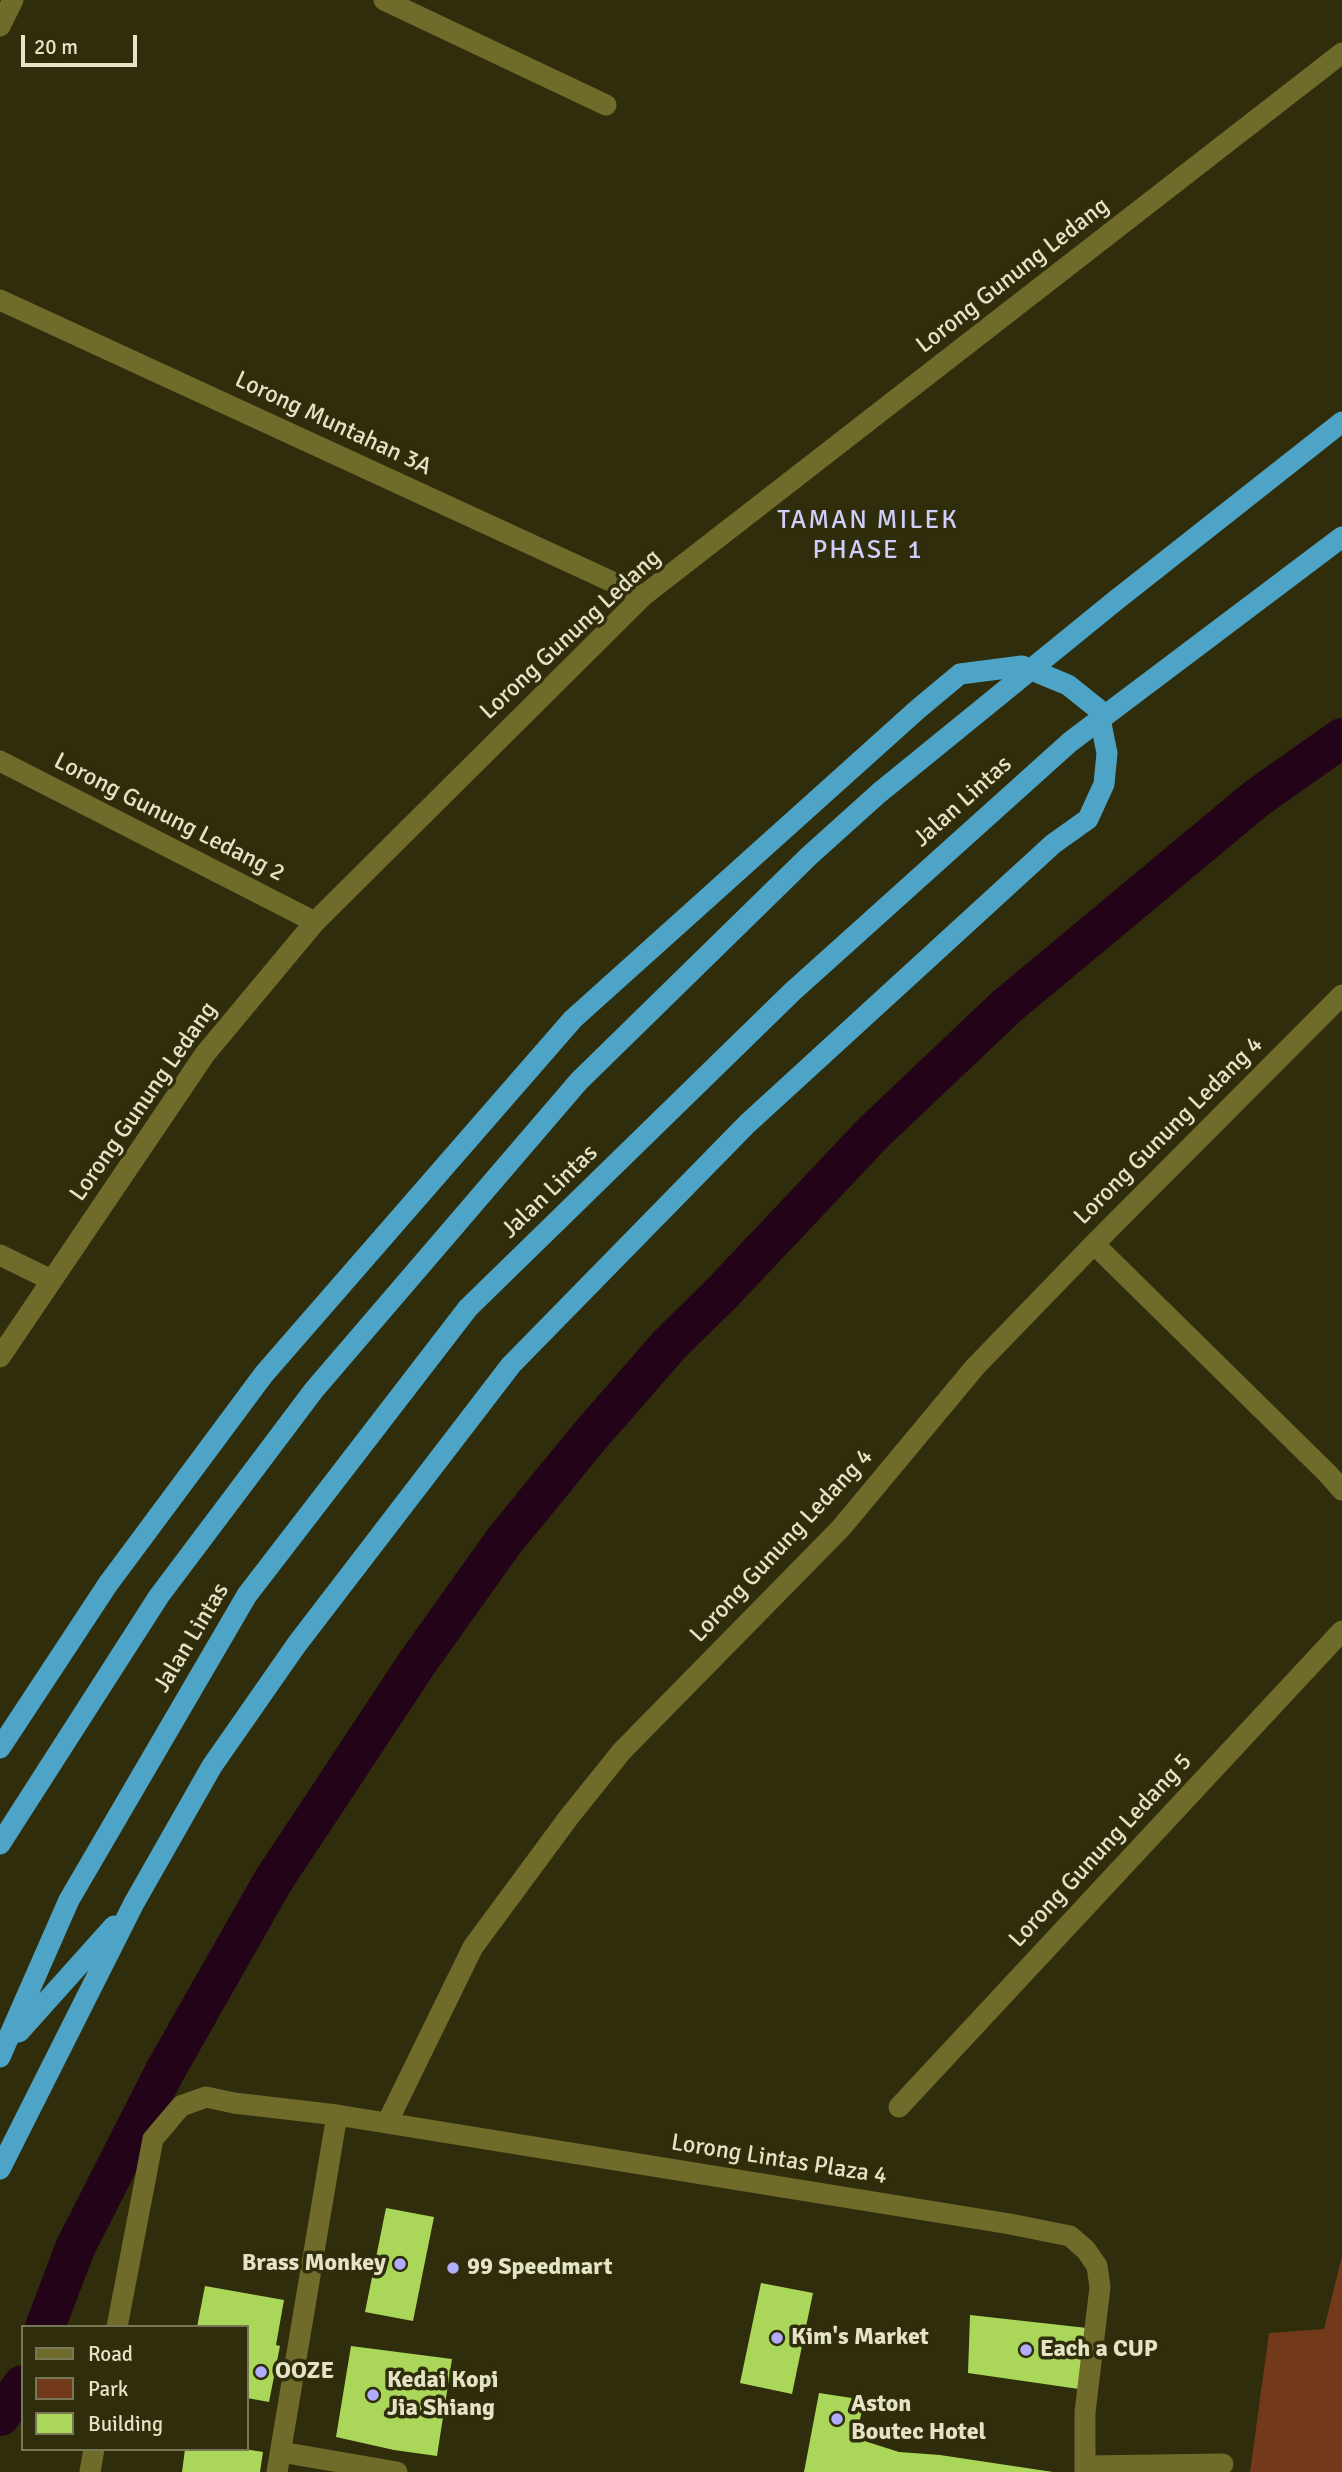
<!DOCTYPE html>
<html>
<head>
<meta charset="utf-8">
<style>
  body { margin:0 }
  #map { position:relative; width:1342px; height:2472px; overflow:hidden; background:#2f2d0b; font-family:Signika,sans-serif }
  canvas { display:block }
  .legend { position:absolute; left:21px; top:2325px; width:228px; height:126px; box-sizing:border-box; background:#2f2d0b; border:2px solid #777655; margin:0; padding:9px 12px; list-style:none; font-size:21px; color:#e4e3c3 }
  .legend li { display:flex; align-items:center; gap:14px; height:35px }
  .legend b { width:35px; border:2px solid #777655 }
  .scale { position:absolute; left:21px; top:35px; width:116px; height:32px; box-sizing:border-box; border:4px solid #e4e3c3; border-top:0; padding-left:9px; font-size:21px; line-height:24px; white-space:nowrap; color:#e4e3c3; -webkit-text-stroke:5px #2f2d0b; paint-order:stroke }
</style>
</head>
<body>
<div id="map">
<canvas width="1342" height="2472"></canvas>
<ul class="legend">
<li><b style="height:9px;background:#6f6b2b"></b>Road</li>
<li><b style="height:19px;background:#73391b"></b>Park</li>
<li><b style="height:19px;background:#aad759"></b>Building</li>
</ul>
<div class="scale">20 m</div>
</div>
<script>
const g = document.querySelector('canvas').getContext('2d');
g.lineJoin = 'round';
function paint(path, color) {
  g.fillStyle = color;
  g.fill(path, 'evenodd');
}
function shape(rows) {
  const path = new Path2D();
  for (const r of rows) {
    path.moveTo(r[0], r[1]);
    for (let i = 2; i < r.length; i += 2) path.lineTo(r[i], r[i + 1]);
  }
  return path;
}
function strokePath(path, color, width, dash) {
  g.strokeStyle = color;
  g.lineWidth = width;
  g.lineCap = dash ? 'butt' : 'round';
  g.setLineDash(dash || []);
  g.stroke(path);
}
function label(font, color, halo, rows, align = 'center') {
  g.font = font + ' Signika,sans-serif';
  g.lineWidth = 7;
  g.setLineDash([]);
  g.textBaseline = 'middle';
  g.strokeStyle = halo;
  g.fillStyle = color;
  for (const [text, x, y, turn = 0] of rows) {
    g.save();
    g.translate(x, y);
    g.rotate((+turn || 0) * Math.PI / 180);
    g.textAlign = isNaN(turn) ? turn : align;
    if (halo) g.strokeText(text, 0, 0);
    g.fillText(text, 0, 0);
    g.restore();
  }
}
const green = shape([
  [1342,2256,1342,2472,1250,2472,1269,2333,1324,2329]
]);
const canal = shape([
  [45,2327,75,2248,165,2071,273,1881,417,1663,504,1541,589,1437,670,1344,722,1293,873,1133,1007,1006,1257,798,1342,738],
  [0,2416,23,2385]
]);
const building = shape([
  [386,2208,434,2217,413,2321,365,2312],
  [761,2283,813,2293,792,2394,740,2383],
  [205,2286,284,2300,276,2345,280,2346,269,2402,247,2398,247,2327,197,2327],
  [970,2315,1087,2328,1079,2389,968,2373],
  [351,2346,452,2359,437,2456,394,2450,336,2437],
  [819,2393,865,2400,855,2438,899,2452,940,2455,1053,2472,804,2472],
  [185,2449,244,2449,263,2452,260,2472,182,2472]
]);
const street = shape([
  [384,0,606,105],
  [0,26,13,0],
  [0,300,643,596],
  [0,761,315,922],
  [1094,1244,1328,1474,1342,1490],
  [0,1255,51,1280],
  [0,1357,205,1054,315,922,643,596,1342,53],
  [899,2107,1342,1631],
  [387,2123,473,1947,569,1817,622,1751,841,1528,975,1367,1094,1244,1342,995],
  [117,2327,153,2139,181,2106,206,2097,234,2103,337,2115,1010,2224,1070,2236,1086,2250,1097,2266,1100,2287,1085,2412,1085,2472],
  [281,2452,397,2472],
  [1086,2466,1223,2464],
  [90,2472,94,2449],
  [277,2472,337,2115]
]);
const highway = shape([
  [0,1748,108,1584,264,1374,573,1019,918,709,960,674,1022,666,1068,685,1098,709,1107,753,1104,784,1088,819,1053,844,747,1124,511,1365,297,1644,212,1766,134,1903,0,2169],
  [0,1844,159,1596,314,1390,579,1081,809,856,879,793,1115,601,1342,422],
  [19,2032,114,1926],
  [0,2057,69,1900,247,1595,468,1308,792,992,1070,742,1342,537]
]);
const markers = [
  [400,2264,7,"#b1adfa"],
  [453,2268,7,"#b1adfa"],
  [777,2338,7,"#b1adfa"],
  [1026,2350,7,"#b1adfa"],
  [261,2372,7,"#b1adfa"],
  [373,2395,7,"#b1adfa"],
  [837,2419,7,"#b1adfa"]
];
const streetNames = [
  ["Lorong Gunung Ledang",1013,276,-38],
  ["Lorong Muntahan 3A",333,424,25],
  ["Lorong Gunung Ledang",571,635,-43],
  ["Jalan Lintas",963,802,-42],
  ["Lorong Gunung Ledang 2",169,818,27],
  ["Lorong Gunung Ledang",144,1102,-55],
  ["Lorong Gunung Ledang 4",1169,1131,-45],
  ["Jalan Lintas",550,1192,-44],
  ["Lorong Gunung Ledang 4",782,1546,-47],
  ["Jalan Lintas",192,1638,-59],
  ["Lorong Gunung Ledang 5",1101,1851,-47],
  ["Lorong Lintas Plaza 4",779,2160,9]
];
const poiNames = [
  ["Brass Monkey",386,2264,"right"],
  ["99 Speedmart",467,2268],
  ["Kim's Market",791,2338],
  ["Each a CUP",1040,2350],
  ["OOZE",275,2372],
  ["Kedai Kopi",387,2381],
  ["Jia Shiang",387,2409],
  ["Aston",851,2405],
  ["Boutec Hotel",851,2433]
];
const neighbourhoodNames = [
  ["TAMAN MILEK",868,521],
  ["PHASE 1",868,551]
];
paint(green, '#73391b');
strokePath(canal, '#230317', 40);
paint(building, '#aad759');
strokePath(street, '#6f6b2b', 21);
strokePath(highway, '#4da4c6', 21);
for (const [x, y, r, color] of markers) {
  const dot = new Path2D();
  dot.arc(x, y, r, 0, 2 * Math.PI);
  g.fillStyle = color;
  g.fill(dot);
  strokePath(dot, '#2f2d0b', 2.5);
}
label('24px', '#e4e3c3', '#2f2d0b', streetNames);
label('bold 24px', '#e4e3c3', '#2f2d0b', poiNames, 'left');
g.letterSpacing = '2px';
label('26px', '#d0cffb', '#2f2d0b', neighbourhoodNames);
g.letterSpacing = '0px';
</script>
</body>
</html>
